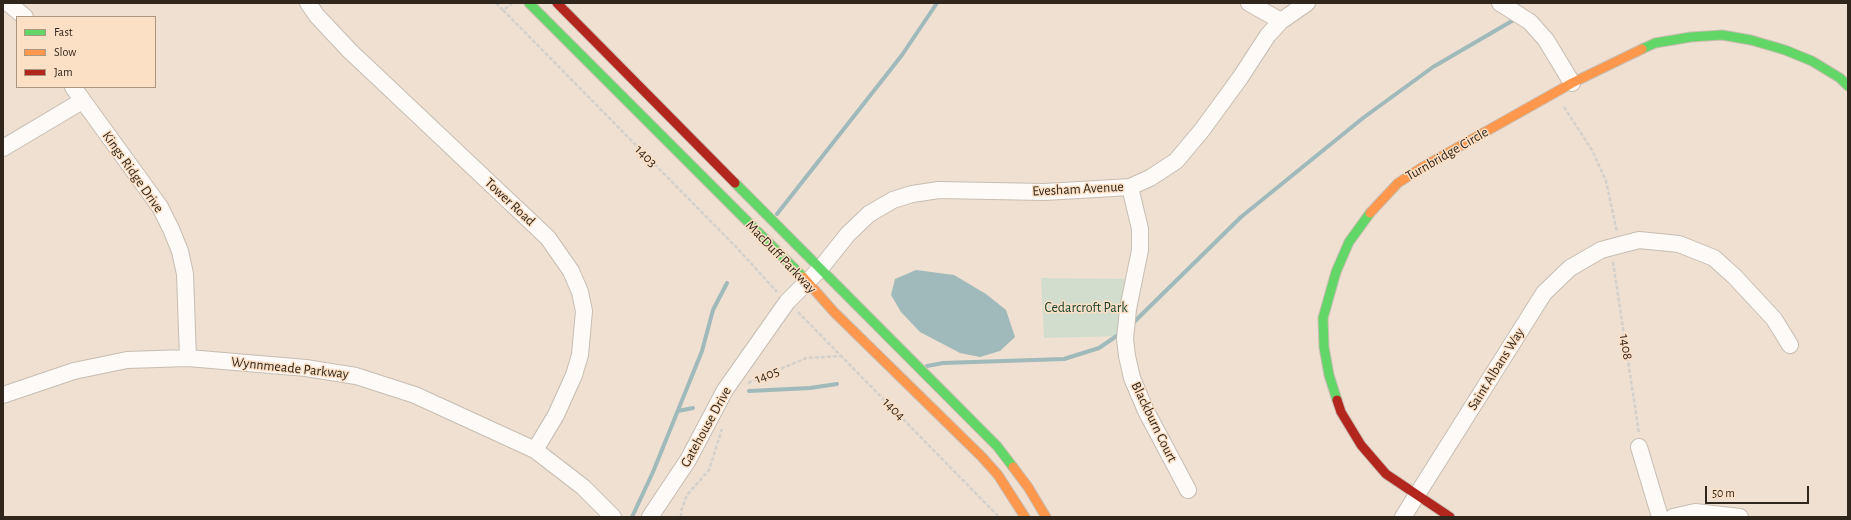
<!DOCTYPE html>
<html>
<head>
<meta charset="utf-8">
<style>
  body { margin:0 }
  #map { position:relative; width:1851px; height:520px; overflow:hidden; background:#efe0d2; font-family:"Alegreya Sans",sans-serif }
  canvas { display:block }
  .frame { position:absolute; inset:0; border:4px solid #31261c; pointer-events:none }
  .legend { position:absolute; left:16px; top:16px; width:140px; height:72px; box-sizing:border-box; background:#fce0c5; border:1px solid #ab9681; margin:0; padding:5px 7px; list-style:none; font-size:12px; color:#31261c }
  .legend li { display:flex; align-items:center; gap:8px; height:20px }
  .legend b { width:20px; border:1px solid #ab9681 }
  .scale { position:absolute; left:1705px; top:486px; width:104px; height:18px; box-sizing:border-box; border:2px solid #31261c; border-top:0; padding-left:5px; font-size:12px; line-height:14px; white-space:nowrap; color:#31261c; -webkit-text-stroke:3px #fce0c5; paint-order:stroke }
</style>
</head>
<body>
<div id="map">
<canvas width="1851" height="520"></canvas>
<div class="frame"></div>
<ul class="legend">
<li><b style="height:5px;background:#63d668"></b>Fast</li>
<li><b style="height:5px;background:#ff974d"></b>Slow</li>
<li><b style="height:5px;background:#b3261e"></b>Jam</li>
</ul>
<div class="scale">50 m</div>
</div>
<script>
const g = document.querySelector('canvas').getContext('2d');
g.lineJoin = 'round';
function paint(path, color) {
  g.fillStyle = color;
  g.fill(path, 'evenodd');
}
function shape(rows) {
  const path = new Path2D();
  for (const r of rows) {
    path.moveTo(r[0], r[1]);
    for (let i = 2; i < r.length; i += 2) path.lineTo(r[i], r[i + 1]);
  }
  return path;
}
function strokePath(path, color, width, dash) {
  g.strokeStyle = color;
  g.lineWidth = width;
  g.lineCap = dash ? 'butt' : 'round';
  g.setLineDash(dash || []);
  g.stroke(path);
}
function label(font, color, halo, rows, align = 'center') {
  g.font = font + ' "Alegreya Sans",sans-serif';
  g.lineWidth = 3;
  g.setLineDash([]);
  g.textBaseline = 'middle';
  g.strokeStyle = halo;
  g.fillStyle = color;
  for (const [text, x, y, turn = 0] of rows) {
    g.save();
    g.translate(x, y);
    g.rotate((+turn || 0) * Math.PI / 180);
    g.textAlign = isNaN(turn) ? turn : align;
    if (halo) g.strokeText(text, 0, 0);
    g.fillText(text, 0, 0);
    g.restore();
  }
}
const green = shape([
  [1041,278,1130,279,1120,336,1044,338]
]);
const water = shape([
  [916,270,954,275,986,294,1006,310,1015,337,1000,351,980,357,960,353,920,332,901,312,891,295,895,279]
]);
const stream = shape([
  [777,214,902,55,937,3],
  [1132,324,1241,217,1363,118,1433,67,1517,18],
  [927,366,943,363,1064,359,1099,348,1121,333],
  [749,391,810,388,837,384],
  [678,411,693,408],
  [632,517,653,472,702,351,713,310,727,283]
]);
const path = shape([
  [496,3,503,10,512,4],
  [503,10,738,249,777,292],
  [1564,107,1592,150,1606,181,1617,232],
  [1613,262,1639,433],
  [798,312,999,517],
  [748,383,806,358,841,356],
  [681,517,681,511,687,495,709,470,722,429]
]);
const street = shape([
  [8,3,25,17],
  [308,3,317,16,350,51,548,238,571,271,580,292,584,311,580,355,574,375,556,415,535,450],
  [1249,3,1281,21],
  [1500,3,1530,22,1546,40,1572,83],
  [73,87,160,207,171,229,180,251,185,274,188,358],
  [3,148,82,101],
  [1130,187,1140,229,1140,250,1128,309,1125,339,1127,356,1132,378,1146,411,1188,490],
  [3,395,74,371,127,360,188,358,306,368,356,376,415,395,535,450,583,487,613,517],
  [1639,447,1660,517],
  [650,517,688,460,725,390,787,302,820,269,848,234,869,214,893,200,912,194,939,190,1044,192,1080,190,1130,187,1150,178,1176,161,1202,130,1240,78,1268,35,1281,21,1307,3],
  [1403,517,1544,293,1570,268,1601,250,1639,240,1679,244,1714,258,1735,277,1774,319,1790,345],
  [1673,517,1695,512,1740,517]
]);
const fast = shape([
  [529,3,803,277],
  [1642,49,1655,43,1691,37,1722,35,1751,40,1785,50,1812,61,1840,78,1848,86],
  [735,183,997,446,1013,467],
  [1337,400,1329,375,1324,347,1323,318,1336,272,1349,242,1370,213]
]);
const slow = shape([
  [1370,213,1398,183,1421,168,1572,83,1642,49],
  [803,277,834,312,982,457,998,475,1025,517],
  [1013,467,1028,487,1046,517]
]);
const jam = shape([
  [557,3,735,183],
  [1337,400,1341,412,1361,445,1386,474,1450,517]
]);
const streetNames = [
  ["Turnbridge Circle",1447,154,-30],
  ["1403",646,156,45],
  ["Kings Ridge Drive",133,172,55],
  ["Evesham Avenue",1078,189,-3],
  ["Tower Road",510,202,43],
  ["MacDuff Parkway",781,257,46],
  ["1408",1626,347,81],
  ["Wynnmeade Parkway",290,368,6],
  ["Saint Albans Way",1496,369,-58],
  ["1405",767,375,-22],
  ["1404",894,409,45],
  ["Blackburn Court",1154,422,64],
  ["Gatehouse Drive",706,427,-61]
];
const parkNames = [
  ["Cedarcroft Park",1086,308]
];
paint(green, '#d2ddcd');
paint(water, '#a0b9ba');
strokePath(stream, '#a0b9ba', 4);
strokePath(street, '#c8bdb1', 18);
strokePath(fast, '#c8bdb1', 11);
strokePath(slow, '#c8bdb1', 11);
strokePath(jam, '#c8bdb1', 11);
strokePath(path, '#d4d0cb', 2.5, [4, 2]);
strokePath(street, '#fdfaf8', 16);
strokePath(fast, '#63d668', 9);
strokePath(slow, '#ff974d', 9);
strokePath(jam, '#b3261e', 9);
label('14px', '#31261c', '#fce0c5', streetNames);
label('14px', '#113f2c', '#fce0c5', parkNames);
</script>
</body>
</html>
